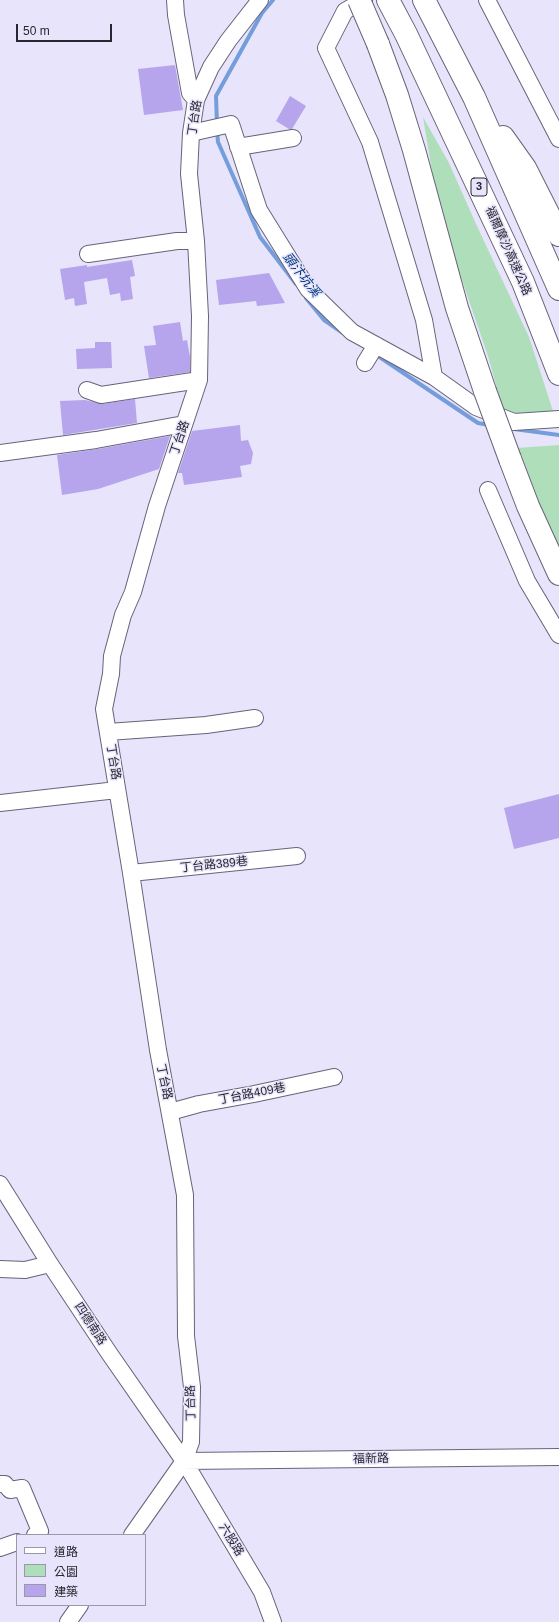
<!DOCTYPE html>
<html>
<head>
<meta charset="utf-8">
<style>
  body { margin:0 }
  #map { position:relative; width:559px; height:1622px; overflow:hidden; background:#e8e4fb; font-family:Helvetica,"Noto Sans TC",sans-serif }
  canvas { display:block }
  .legend { position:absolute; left:16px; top:1534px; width:130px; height:72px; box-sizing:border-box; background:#e8e4fb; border:1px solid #9b98a9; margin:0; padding:5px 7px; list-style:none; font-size:12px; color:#28262f }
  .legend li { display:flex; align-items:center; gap:8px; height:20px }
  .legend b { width:20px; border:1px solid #9b98a9 }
  .scale { position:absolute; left:16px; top:24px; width:96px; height:18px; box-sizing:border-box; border:2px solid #28262f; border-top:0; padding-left:5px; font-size:12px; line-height:14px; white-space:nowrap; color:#28262f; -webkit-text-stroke:3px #e8e4fb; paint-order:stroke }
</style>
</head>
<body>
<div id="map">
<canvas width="559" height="1622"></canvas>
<ul class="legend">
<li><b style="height:5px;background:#fff"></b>道路</li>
<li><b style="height:11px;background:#afdeba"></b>公園</li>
<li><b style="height:11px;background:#b6a4ec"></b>建築</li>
</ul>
<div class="scale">50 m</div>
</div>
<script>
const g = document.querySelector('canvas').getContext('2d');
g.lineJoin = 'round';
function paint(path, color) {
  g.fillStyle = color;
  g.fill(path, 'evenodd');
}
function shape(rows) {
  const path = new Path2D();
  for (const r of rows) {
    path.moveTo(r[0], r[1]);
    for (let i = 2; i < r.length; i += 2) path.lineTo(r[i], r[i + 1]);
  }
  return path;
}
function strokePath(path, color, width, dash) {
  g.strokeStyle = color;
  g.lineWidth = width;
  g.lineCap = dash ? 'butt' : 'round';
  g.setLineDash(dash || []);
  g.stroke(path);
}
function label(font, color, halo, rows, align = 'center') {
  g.font = font + ' Helvetica,"Noto Sans TC",sans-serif';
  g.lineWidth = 3;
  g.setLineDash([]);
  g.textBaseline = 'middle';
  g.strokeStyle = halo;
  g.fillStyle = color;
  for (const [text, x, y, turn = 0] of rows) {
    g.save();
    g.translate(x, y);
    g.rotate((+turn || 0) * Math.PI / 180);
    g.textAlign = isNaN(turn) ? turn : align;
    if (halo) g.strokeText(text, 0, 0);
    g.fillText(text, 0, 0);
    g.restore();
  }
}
const green = shape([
  [423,117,449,163,476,224,529,337,553,411,515,413,503,410,488,356,452,251,434,183],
  [559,445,559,552,542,520,516,448]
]);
const stream = shape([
  [217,124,216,96,262,13,273,0],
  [217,130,218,142,260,237,296,284],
  [306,298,324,320,343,333],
  [375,354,478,423,489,425],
  [514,429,559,435]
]);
const building = shape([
  [175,65,183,110,144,115,138,69],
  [290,96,306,106,292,129,289,129,276,121],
  [132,260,135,276,130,277,133,299,121,301,120,293,110,295,107,278,84,282,87,304,75,306,74,298,65,300,60,269,87,265,87,267],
  [269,273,285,303,257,306,256,301,219,305,216,280],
  [180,322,183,341,187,340,190,357,190,372,149,378,144,346,156,345,153,326],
  [95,342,111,342,112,368,77,369,76,349,95,348],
  [135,399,137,423,63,435,60,401,85,400,102,404],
  [240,425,241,441,248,440,253,453,251,464,240,466,242,477,184,485,182,473,178,473,192,431],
  [170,436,159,469,98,489,62,495,57,455,98,449],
  [559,794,559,838,514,849,504,808]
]);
const minor = shape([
  [175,0,176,15,190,93,196,100],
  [364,0,345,11,326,48,370,142,424,320,434,377],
  [487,0,559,139],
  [191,133,231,124,259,210,308,289,352,332,434,377,476,407,514,422,559,419],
  [238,147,293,138],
  [88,254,177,241,196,241],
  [365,363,376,345],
  [87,390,101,395,199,380],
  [0,453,96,440,184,424],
  [488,490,527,581,559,635],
  [108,732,206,725,255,718],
  [0,803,117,790],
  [131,873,297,856],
  [170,1112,199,1104,254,1094,334,1077],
  [0,1184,50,1264,109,1353,184,1461,262,1592,273,1622],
  [0,1269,25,1270,50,1264],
  [184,1461,559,1457],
  [0,1484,5,1484,10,1490,22,1488,40,1531,35,1535],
  [132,1535,184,1461,191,1442,192,1387,186,1336,185,1195,158,1050,131,873,104,709,111,674,112,656,123,615,133,592,157,506,199,380,200,316,196,241,189,174,191,133,196,100,211,67,228,41,260,0],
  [0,1548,17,1542],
  [68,1622,80,1605]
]);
const highway = shape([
  [388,0,406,34,523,282,559,374],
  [424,0,474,97,559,289],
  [378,44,397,95,414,150,457,308,485,391],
  [503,137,525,168,559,235],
  [510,459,528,506,559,574]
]);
const highwayBridge = shape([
  [359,0,378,44],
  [485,391,510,459]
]);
const shields = [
  [479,187,16]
];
const shieldNames = [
  ["3",479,187]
];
const streetNames = [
  ["丁台路",195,118,-81],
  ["福爾摩沙高速公路",508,251,66],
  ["丁台路",180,438,-71],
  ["丁台路",113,762,81],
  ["丁台路389巷",214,865,-6],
  ["丁台路",164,1082,78],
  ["丁台路409巷",252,1094,-11],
  ["四德南路",90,1324,57],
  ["丁台路",191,1403,-91],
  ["福新路",371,1459,-1],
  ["六股路",231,1540,58]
];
const waterNames = [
  ["頭汴坑溪",301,275,52]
];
paint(green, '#afdeba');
strokePath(stream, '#749ddb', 4);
paint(building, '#b6a4ec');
strokePath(minor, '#686378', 18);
strokePath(highway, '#686378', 24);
strokePath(minor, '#fff', 16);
strokePath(highway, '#fff', 22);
strokePath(highwayBridge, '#686378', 24, []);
strokePath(highwayBridge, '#fff', 22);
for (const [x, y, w] of shields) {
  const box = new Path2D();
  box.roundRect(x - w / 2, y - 9, w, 18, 3);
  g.fillStyle = '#e8e4fb';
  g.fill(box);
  strokePath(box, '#28262f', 1);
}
label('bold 11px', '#28262f', null, shieldNames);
label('12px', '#28262f', '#e8e4fb', streetNames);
label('italic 13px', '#00387f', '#e8e4fb', waterNames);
</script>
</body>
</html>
